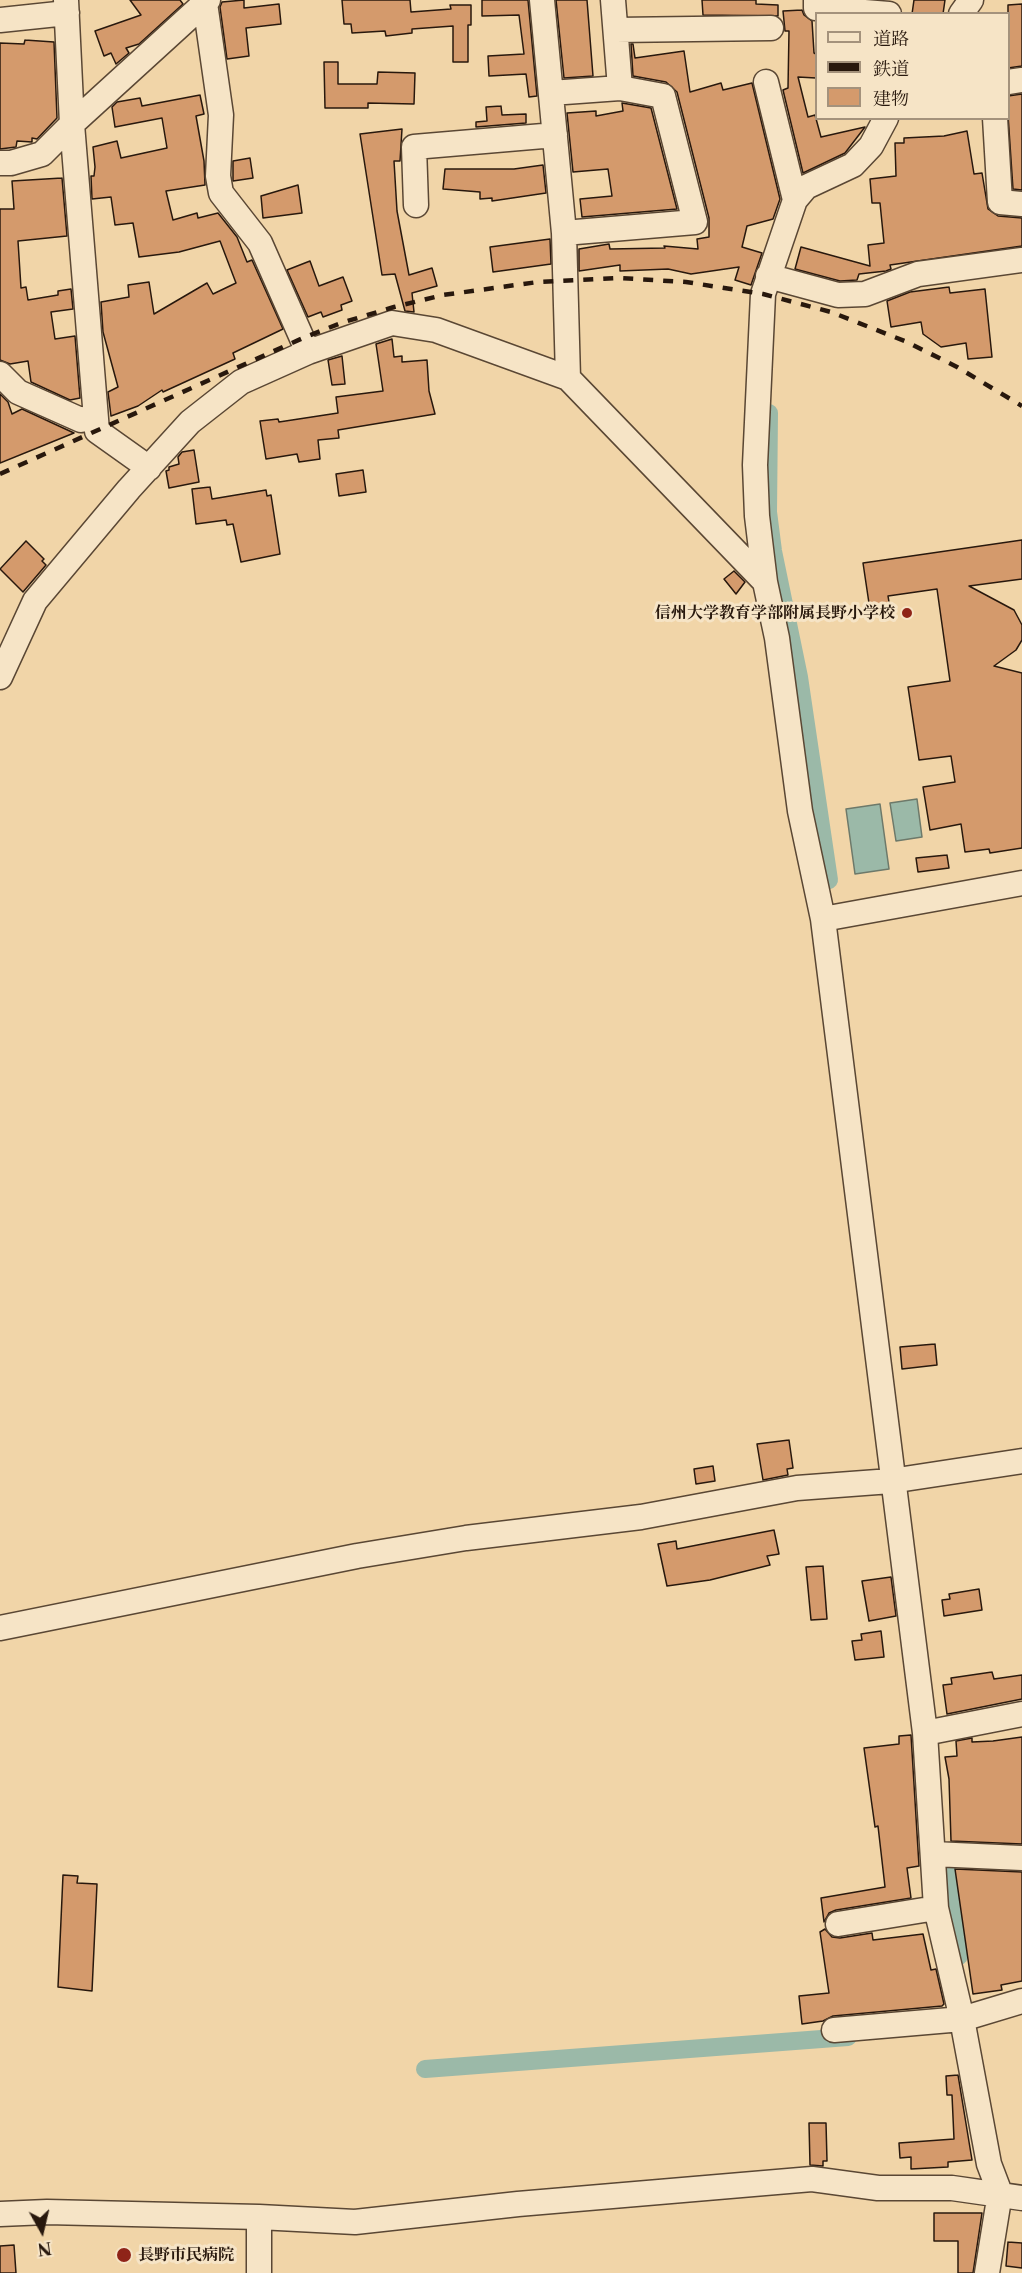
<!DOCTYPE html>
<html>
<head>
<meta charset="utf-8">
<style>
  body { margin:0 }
  #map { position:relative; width:1022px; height:2273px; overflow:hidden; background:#f1d5a8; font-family:"Libre Caslon Text","Noto Serif JP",serif }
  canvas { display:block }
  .legend { position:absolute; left:815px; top:12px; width:195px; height:108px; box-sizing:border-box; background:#f6e4c6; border:2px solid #a4927c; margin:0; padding:8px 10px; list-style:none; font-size:18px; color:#28180d }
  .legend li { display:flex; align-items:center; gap:12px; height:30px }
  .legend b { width:30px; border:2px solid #a4927c }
  .north { position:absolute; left:12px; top:2201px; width:60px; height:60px; -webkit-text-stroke:4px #f6e4c6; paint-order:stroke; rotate:172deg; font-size:16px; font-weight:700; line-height:24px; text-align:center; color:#28180d }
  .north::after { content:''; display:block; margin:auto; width:21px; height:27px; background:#28180d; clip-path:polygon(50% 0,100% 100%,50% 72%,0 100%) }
</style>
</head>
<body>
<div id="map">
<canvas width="1022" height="2273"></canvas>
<ul class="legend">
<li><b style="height:8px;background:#f6e4c6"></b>道路</li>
<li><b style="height:8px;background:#28180d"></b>鉄道</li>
<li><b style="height:16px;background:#d49a6c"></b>建物</li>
</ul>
<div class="north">N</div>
</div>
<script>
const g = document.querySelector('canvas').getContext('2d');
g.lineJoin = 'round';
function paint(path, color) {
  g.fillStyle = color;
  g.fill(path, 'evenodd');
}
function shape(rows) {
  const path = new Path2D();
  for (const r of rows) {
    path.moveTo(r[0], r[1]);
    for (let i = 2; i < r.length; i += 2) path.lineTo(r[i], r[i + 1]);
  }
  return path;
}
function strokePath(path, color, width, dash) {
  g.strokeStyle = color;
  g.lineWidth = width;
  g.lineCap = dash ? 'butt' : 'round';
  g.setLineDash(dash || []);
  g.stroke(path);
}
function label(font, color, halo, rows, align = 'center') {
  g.font = font + ' "Libre Caslon Text","Noto Serif JP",serif';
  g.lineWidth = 6;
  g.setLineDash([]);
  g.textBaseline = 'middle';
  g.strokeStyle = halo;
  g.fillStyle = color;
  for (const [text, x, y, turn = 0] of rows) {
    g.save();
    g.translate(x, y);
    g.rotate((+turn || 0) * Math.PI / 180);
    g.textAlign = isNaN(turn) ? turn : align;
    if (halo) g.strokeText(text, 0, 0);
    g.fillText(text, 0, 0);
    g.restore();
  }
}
const water = shape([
  [917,799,922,837,896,841,890,803,917,799],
  [880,804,889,869,855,874,846,809,880,804]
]);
const canal = shape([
  [769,413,768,512,773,551,799,677,829,880],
  [946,1864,959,1956],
  [425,2069,848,2037]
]);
const building = shape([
  [130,0,180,0,183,4,139,44,126,48,129,53,116,64,111,53,104,56,95,31,141,15,130,0],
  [244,0,244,8,279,4,281,24,246,28,249,56,227,59,220,7,222,2,244,0],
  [342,0,410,0,411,12,451,9,450,5,471,5,471,25,468,25,468,62,453,62,453,26,412,29,412,33,386,36,385,31,352,33,351,24,344,24,342,0],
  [482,0,528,0,537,96,529,97,526,74,489,76,488,56,524,54,519,15,482,16,482,0],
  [556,0,587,0,593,76,564,78,556,0],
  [702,0,756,0,756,4,778,5,778,16,703,15,702,0],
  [914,0,945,0,943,14,912,14,914,0],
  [1022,4,1022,66,1008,68,1008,5,1022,4],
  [802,10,804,15,812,21,814,53,816,54,816,78,798,77,808,117,815,115,821,137,865,127,845,153,803,173,783,90,788,88,789,31,785,31,783,11,802,10],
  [25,40,54,42,57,118,37,139,32,138,32,142,17,141,16,147,0,149,0,43,24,44,25,40],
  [631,44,633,44,635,58,684,51,690,92,721,83,723,90,752,83,780,199,773,219,747,226,742,247,762,253,751,285,735,280,739,267,691,274,668,269,620,271,620,265,579,271,579,249,609,244,610,249,665,248,664,246,698,249,697,239,709,237,709,218,677,92,666,82,633,76,631,44],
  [324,62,338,62,338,84,377,84,378,72,415,73,414,104,368,103,368,108,325,108,324,62],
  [1022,94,1022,190,1013,189,1008,115,1008,96,1022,94],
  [200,95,204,114,196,116,204,161,205,185,166,191,173,220,197,213,198,218,218,213,237,237,247,262,252,260,283,329,233,353,235,359,163,392,162,390,138,406,111,416,108,392,118,387,103,332,101,302,129,297,128,285,149,282,154,314,207,283,213,294,236,283,220,241,179,252,139,257,133,223,115,225,111,197,92,199,91,176,94,176,95,167,93,147,117,141,121,158,167,148,162,118,115,127,112,107,117,102,140,98,142,106,200,95],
  [622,103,651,108,677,209,582,217,580,199,612,196,608,169,573,172,567,113,596,111,596,116,623,111,622,103],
  [501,106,502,115,526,114,526,123,476,127,476,122,487,121,486,107,501,106],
  [402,129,400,161,394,161,397,211,409,275,432,268,437,286,412,293,414,312,405,311,395,274,382,275,360,134,402,129],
  [967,131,974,174,982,173,988,209,998,216,1022,218,1022,246,890,265,891,269,886,271,859,274,857,280,840,281,795,269,801,247,870,266,868,245,884,243,880,203,872,203,870,179,896,176,895,143,904,143,904,138,944,136,967,131],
  [250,158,253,178,233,181,233,161,250,158],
  [543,165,546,193,492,201,492,198,480,199,480,192,443,189,445,169,514,169,543,165],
  [62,178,67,236,18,241,21,288,26,287,28,300,58,295,58,291,71,289,73,309,51,312,55,339,75,336,80,398,70,400,31,382,28,361,10,364,0,360,0,209,14,209,12,181,62,178],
  [298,185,302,213,263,218,261,196,298,185],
  [550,239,551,264,493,272,490,247,550,239],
  [310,261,319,286,343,277,352,301,341,305,342,310,323,317,321,312,308,317,287,270,310,261],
  [949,287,950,293,985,289,992,357,968,359,966,343,941,347,923,334,921,322,891,327,887,301,910,292,949,287],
  [392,339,394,357,402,356,402,362,427,360,429,391,435,414,338,430,339,438,318,440,320,459,299,462,297,454,266,459,260,421,278,419,279,422,338,413,336,397,383,391,376,344,392,339],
  [342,356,345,384,332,385,328,360,342,356],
  [0,394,8,402,12,414,22,409,74,433,0,463,0,394],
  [194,450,199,482,169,488,166,471,169,470,169,467,179,464,178,457,182,452,194,450],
  [363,470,366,492,339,496,336,474,363,470],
  [210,487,212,499,266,490,267,496,271,495,280,554,241,562,233,524,227,525,226,520,196,524,192,489,210,487],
  [1022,540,1022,579,969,586,1014,610,1022,625,1022,640,1016,650,994,666,1022,673,1022,848,990,853,989,849,965,852,961,824,930,830,923,787,955,782,951,756,919,760,908,687,950,681,937,589,888,596,890,608,870,610,863,563,1022,540],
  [26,541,44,559,42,561,46,565,23,592,0,569,26,541],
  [734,571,745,582,736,594,724,579,734,571],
  [947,855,949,868,918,872,916,858,947,855],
  [935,1344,937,1365,902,1369,900,1347,935,1344],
  [789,1440,793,1468,787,1469,788,1475,763,1480,757,1444,789,1440],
  [713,1466,715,1481,696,1484,694,1469,713,1466],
  [774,1530,779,1554,767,1556,770,1565,710,1580,667,1586,658,1544,676,1541,677,1549,774,1530],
  [823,1566,827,1619,811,1620,806,1567,823,1566],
  [891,1577,896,1616,869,1621,862,1581,891,1577],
  [979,1589,982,1610,944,1616,942,1600,950,1599,949,1594,979,1589],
  [881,1631,884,1657,855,1660,852,1641,862,1640,861,1634,881,1631],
  [992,1672,994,1679,1022,1675,1022,1699,947,1714,943,1685,952,1684,951,1678,992,1672],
  [911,1735,919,1866,907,1868,911,1898,836,1910,829,1913,824,1922,821,1898,885,1887,878,1826,875,1827,864,1748,899,1744,899,1736,911,1735],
  [1022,1737,1022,1844,951,1841,949,1779,945,1757,957,1756,956,1741,972,1738,972,1742,993,1741,1022,1737],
  [955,1869,1022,1872,1022,1981,1001,1985,1002,1990,973,1994,955,1869],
  [63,1875,78,1876,77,1883,97,1884,92,1991,58,1987,63,1875],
  [825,1929,832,1937,840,1938,872,1933,873,1940,923,1934,931,1970,936,1969,944,2004,942,2006,833,2016,823,2021,802,2024,799,1996,829,1993,820,1932,825,1929],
  [958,2075,972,2160,948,2162,948,2167,911,2169,911,2157,900,2158,899,2143,954,2139,952,2095,947,2095,946,2076,958,2075],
  [809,2123,826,2123,827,2161,823,2161,823,2166,810,2165,809,2123],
  [934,2213,982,2213,973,2273,958,2273,958,2241,934,2241,934,2213],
  [1008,2242,1022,2243,1022,2268,1006,2266,1008,2242],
  [14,2245,16,2273,0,2273,0,2246,14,2245]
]);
const minor = shape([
  [66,0,72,124],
  [542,0,564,233,695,222,663,96,620,88,551,93],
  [613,0,620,88],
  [816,0,816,8,889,14],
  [205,3,221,115,218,176,221,193,260,243,308,352],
  [961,14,971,0],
  [0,20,67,13],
  [616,30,771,28],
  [766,82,795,200],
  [1008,82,1022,80],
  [995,118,1000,202,1022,204],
  [72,124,208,0],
  [0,163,11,163,42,154,72,124,97,431,149,468],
  [416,205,414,147,555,135],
  [564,233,568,378],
  [768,276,838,295,865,294,918,274,1022,260],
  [0,374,18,392,81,420,95,416],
  [765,582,757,516,755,465,763,294,795,200,806,187,853,165,871,146,886,118],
  [0,677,35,601,129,489,190,422,241,382,308,352,392,323,436,330,568,378,765,582,777,638,800,811,823,919,925,1733,936,1908,962,2019,989,2164,1000,2193,987,2273],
  [823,919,1022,883],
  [0,1628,357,1556,466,1538,641,1517,797,1488,891,1481,1022,1461],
  [925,1733,1022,1714],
  [933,1854,1022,1858],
  [838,1924,936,1908],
  [834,2030,962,2019,1022,2001],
  [0,2214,47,2212,259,2217,259,2273],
  [259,2217,355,2222,518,2204,812,2179,878,2188,952,2188,1022,2198]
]);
const rail = shape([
  [0,474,303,338,341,323,394,307,443,295,538,282,619,278,686,282,763,294,831,312,907,342,957,367,1022,406]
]);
const markers = [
  [907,613,6,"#8f2418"],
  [124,2255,8,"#8f2418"]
];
const poiNames = [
  ["信州大学教育学部附属長野小学校",895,613],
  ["長野市民病院",138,2255,"left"]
];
paint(water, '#9bb9a8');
strokePath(water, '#6d796a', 1.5);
strokePath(canal, '#9bb9a8', 18);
paint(building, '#d49a6c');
strokePath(building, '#28180d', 1.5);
strokePath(minor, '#5a4734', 27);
strokePath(minor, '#f6e4c6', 24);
strokePath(rail, '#28180d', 4.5, [10, 10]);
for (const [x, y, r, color] of markers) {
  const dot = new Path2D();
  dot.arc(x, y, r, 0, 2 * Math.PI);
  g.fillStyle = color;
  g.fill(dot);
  strokePath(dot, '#f6e4c6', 2);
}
label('bold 16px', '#28180d', '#f6e4c6', poiNames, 'right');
</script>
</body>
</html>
